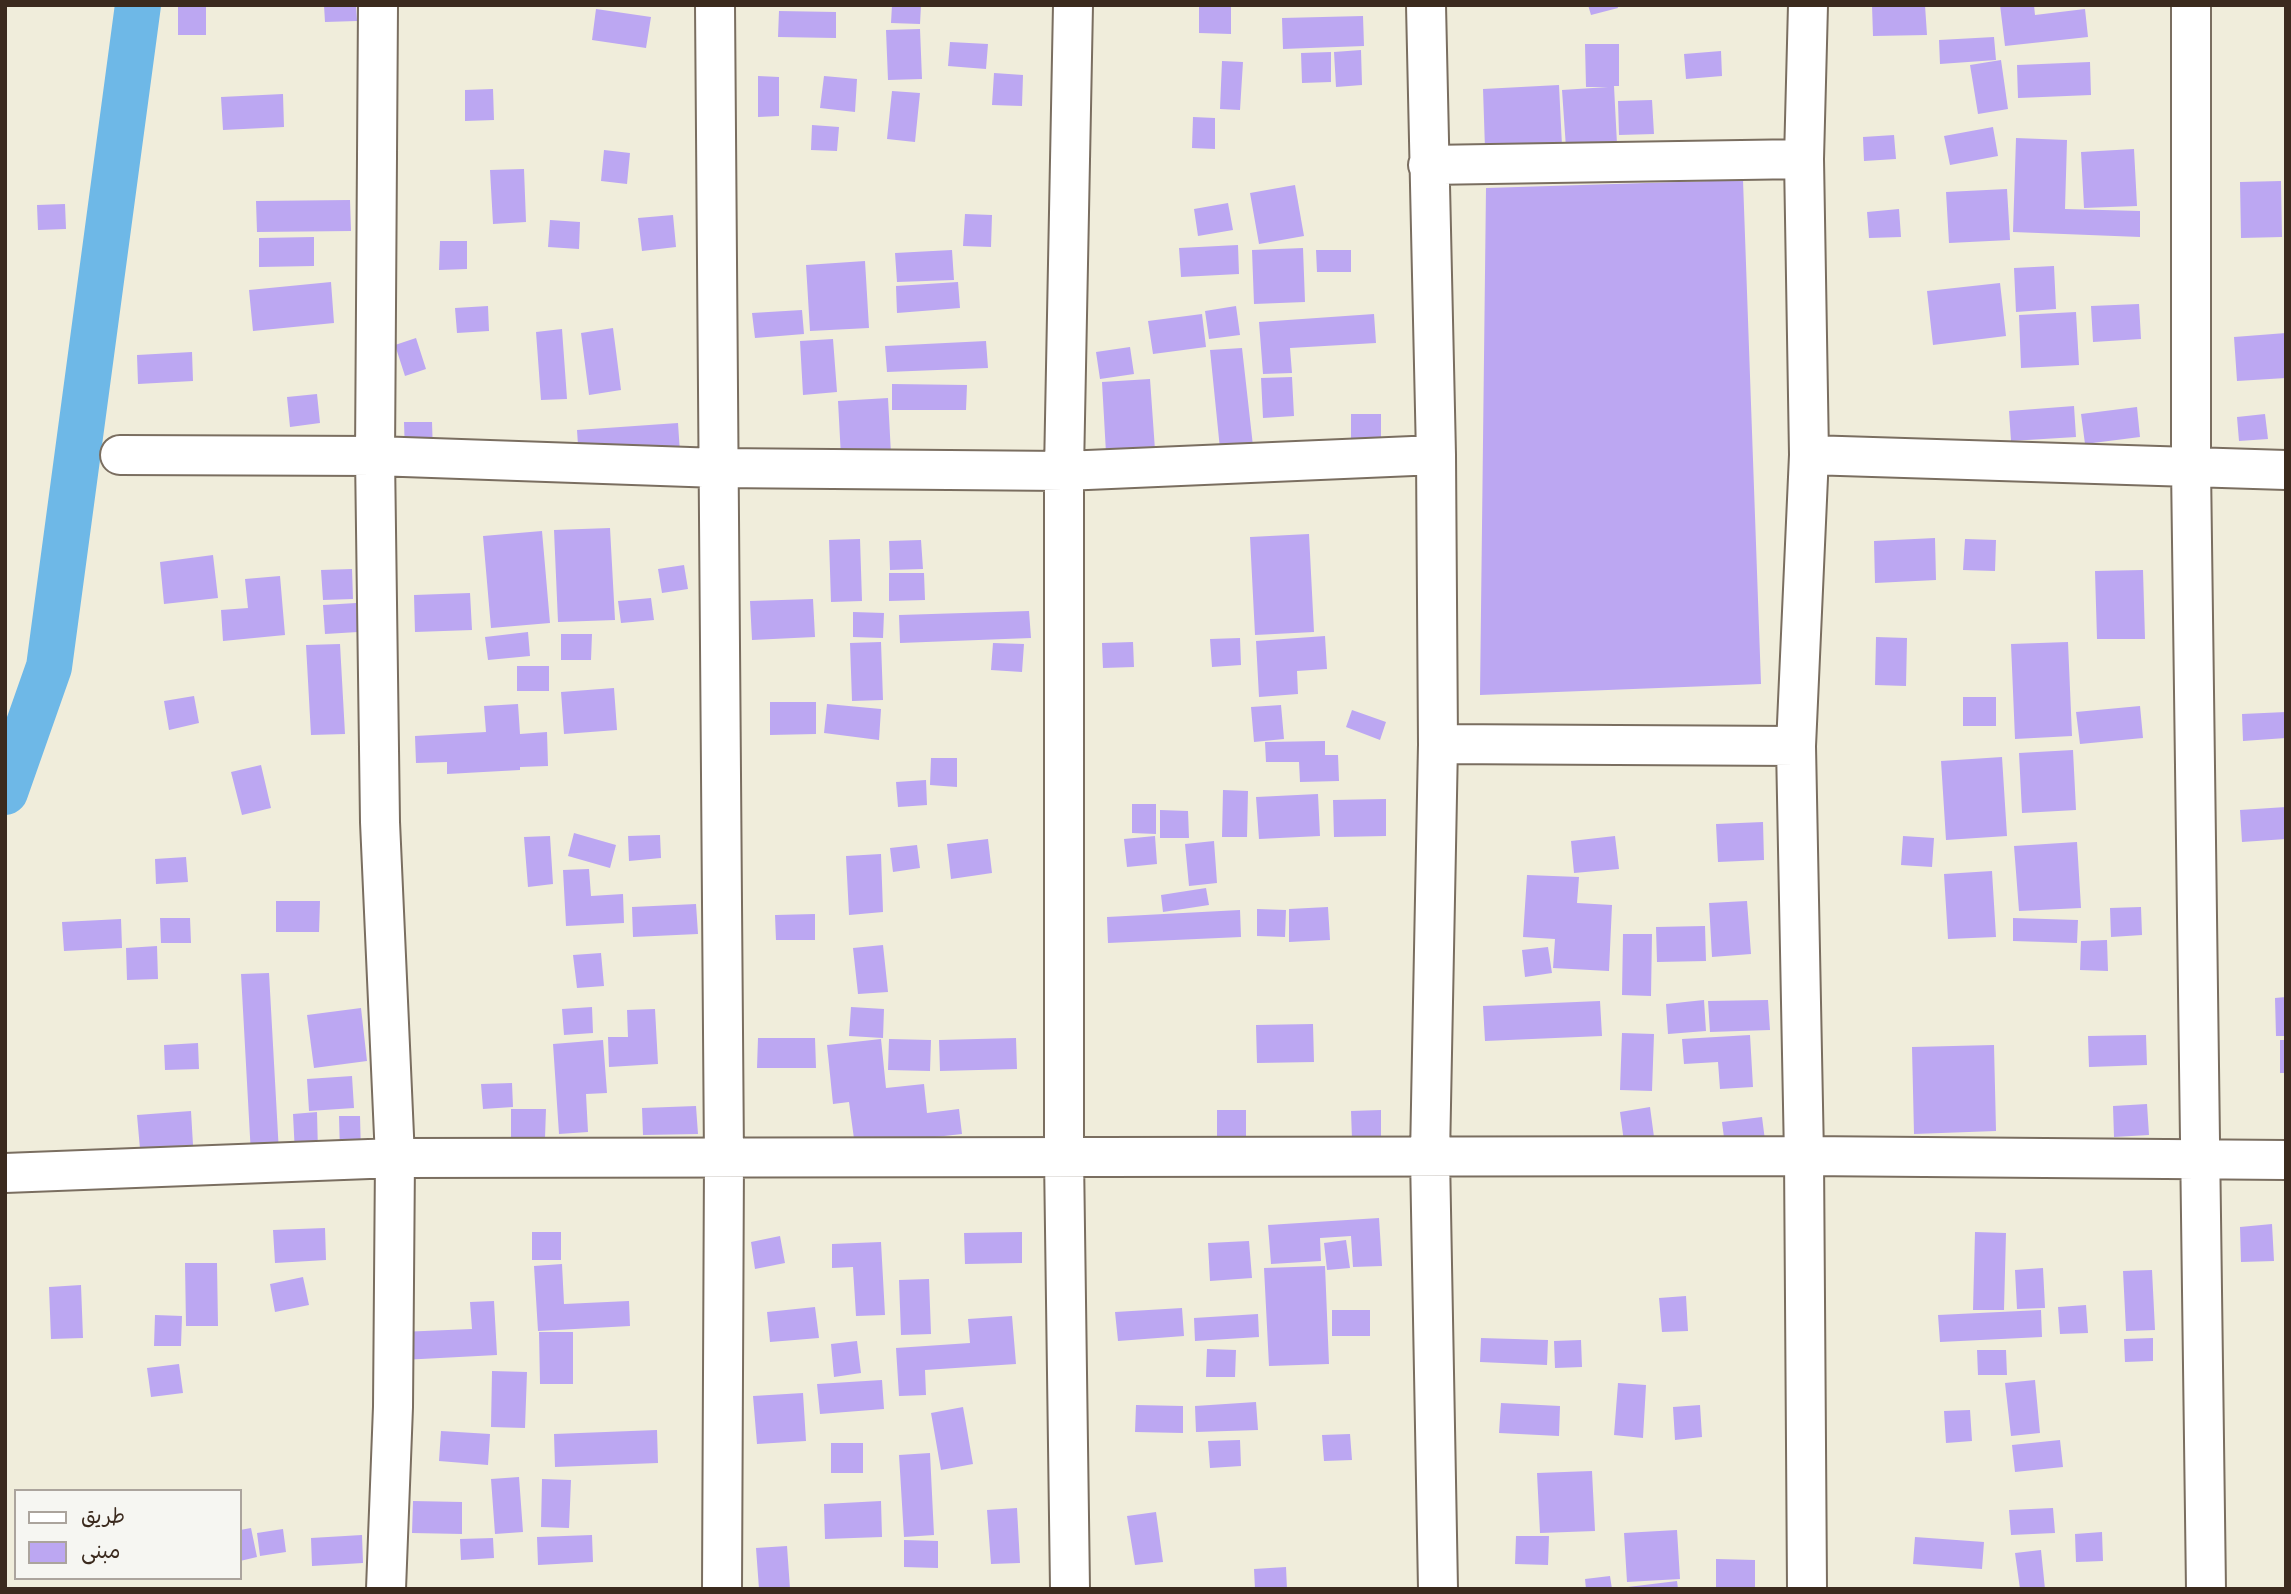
<!DOCTYPE html>
<html>
<head>
<meta charset="utf-8">
<style>
  body { margin:0 }
  #map { position:relative; width:2291px; height:1594px; overflow:hidden; background:#f0eddb; font-family:Itim,"Playpen Sans Arabic",sans-serif }
  canvas { display:block }
  .frame { position:absolute; inset:0; border:7px solid #3b2a1e; pointer-events:none }
  .legend { position:absolute; left:14px; top:1489px; width:228px; height:91px; box-sizing:border-box; background:#f6f6f2; border:2px solid #aba49d; margin:0; padding:9px 12px; list-style:none; font-size:21px; color:#3b2a1e }
  .legend li { display:flex; align-items:center; gap:14px; height:35px }
  .legend b { width:35px; border:2px solid #aba49d }
</style>
</head>
<body>
<div id="map">
<canvas width="2291" height="1594"></canvas>
<div class="frame"></div>
<ul class="legend">
<li><b style="height:9px;background:#fff"></b>طريق</li>
<li><b style="height:19px;background:#bca7f2"></b>مبنى</li>
</ul>
</div>
<script>
const g = document.querySelector('canvas').getContext('2d');
g.lineJoin = 'round';
function shape(rows) {
  const path = new Path2D();
  for (const r of rows) {
    path.moveTo(r[0], r[1]);
    for (let i = 2; i < r.length; i += 2) path.lineTo(r[i], r[i + 1]);
  }
  return path;
}
function strokePath(path, color, width, dash) {
  g.strokeStyle = color;
  g.lineWidth = width;
  g.lineCap = dash ? 'butt' : 'round';
  g.setLineDash(dash || []);
  g.stroke(path);
}
function paint(path, color) {
  g.fillStyle = color;
  g.fill(path, 'evenodd');
}
const canal = shape([
  [5,792,49,667,138,5]
]);
const building = shape([
  [178,5,206,5,206,35,178,35],
  [324,5,356,5,357,21,325,22],
  [892,5,921,5,920,24,891,23],
  [1199,5,1231,5,1231,34,1199,33],
  [1588,5,1617,5,1618,8,1591,15],
  [1872,5,1925,5,1927,35,1873,36],
  [2000,5,2034,5,2035,15,2085,9,2088,37,2005,46],
  [596,9,651,17,646,48,592,40],
  [779,11,836,12,836,38,778,37],
  [1363,16,1364,46,1283,49,1282,18],
  [920,29,922,79,888,80,886,30],
  [1994,37,1996,60,1940,64,1939,40],
  [950,42,988,44,986,69,948,66],
  [1585,44,1619,44,1619,86,1614,86,1617,144,1566,148,1562,90,1608,87,1586,87],
  [1361,50,1362,85,1336,87,1334,52],
  [1721,51,1722,76,1686,79,1684,54],
  [1331,52,1331,82,1302,83,1301,53],
  [2001,60,2008,109,1978,114,1970,65],
  [1222,61,1243,62,1240,110,1220,109],
  [2090,62,2091,95,2018,98,2017,65],
  [994,73,1023,75,1022,106,992,105],
  [758,76,779,77,779,116,758,117],
  [824,76,857,79,855,112,820,108],
  [1559,85,1562,146,1485,149,1483,89],
  [493,89,494,120,465,121,465,90],
  [892,91,920,93,915,142,887,139],
  [283,94,284,127,223,130,221,97],
  [1652,100,1654,134,1619,135,1618,101],
  [1193,117,1215,118,1215,149,1192,148],
  [812,125,839,127,837,151,811,150],
  [1993,127,1998,156,1950,165,1944,136],
  [1894,135,1896,159,1864,161,1863,137],
  [2016,138,2067,140,2065,209,2140,211,2140,237,2013,232],
  [2134,149,2137,206,2084,208,2081,152],
  [604,150,630,153,627,184,601,181],
  [524,169,526,222,493,224,490,170],
  [1743,180,1761,684,1480,695,1486,188],
  [2281,181,2282,237,2241,238,2240,182],
  [1295,185,1304,236,1259,244,1250,193],
  [2007,189,2010,240,1949,243,1946,192],
  [350,200,351,231,257,232,256,201],
  [1228,203,1233,230,1198,236,1194,209],
  [65,204,66,229,38,230,37,205],
  [1899,209,1901,237,1869,238,1867,212],
  [965,214,992,215,991,247,963,246],
  [673,215,676,247,642,251,638,218],
  [550,220,580,222,579,249,548,247],
  [314,237,314,266,259,267,259,238],
  [440,241,467,241,467,269,439,270],
  [1238,245,1239,274,1181,277,1179,248],
  [1303,248,1305,302,1254,304,1252,250],
  [952,250,954,280,897,282,895,253],
  [1316,250,1351,250,1351,272,1317,272],
  [865,261,869,328,810,331,806,265],
  [2054,266,2056,309,2016,312,2014,268],
  [331,282,334,323,253,331,249,290],
  [958,282,960,308,897,313,896,286],
  [2000,283,2006,336,1933,345,1927,291],
  [2139,304,2141,339,2093,342,2091,306],
  [488,306,489,331,457,333,455,308],
  [1236,306,1240,335,1209,339,1205,311],
  [802,310,804,334,755,338,752,313],
  [2076,312,2079,365,2021,368,2019,315],
  [1202,314,1206,347,1153,354,1148,321],
  [1374,314,1376,343,1290,348,1292,373,1263,374,1259,322],
  [613,328,621,390,589,395,581,333],
  [562,329,567,399,541,400,536,332],
  [2286,333,2286,378,2237,381,2234,337],
  [416,338,426,369,405,376,395,345],
  [833,339,837,392,803,395,800,341],
  [986,341,988,368,887,372,885,346],
  [1130,347,1134,374,1100,379,1096,352],
  [1242,348,1253,446,1220,449,1210,350],
  [192,352,193,381,138,384,137,355],
  [1292,377,1294,416,1263,418,1261,378],
  [1150,379,1155,450,1106,453,1102,382],
  [892,384,967,385,966,410,892,410],
  [317,394,320,423,290,427,287,397],
  [888,398,891,454,841,457,838,401],
  [2074,406,2076,437,2011,441,2009,411],
  [2137,407,2140,437,2085,444,2081,414],
  [1351,414,1381,414,1381,444,1351,444],
  [2265,414,2268,439,2239,441,2237,417],
  [404,422,432,422,433,454,405,455],
  [678,423,680,453,579,460,577,430],
  [610,528,615,620,558,622,554,530],
  [542,531,550,623,491,628,483,536],
  [1309,534,1314,632,1255,635,1250,537],
  [1935,538,1936,580,1875,583,1874,541],
  [860,539,862,601,831,602,829,540],
  [1965,539,1996,540,1995,571,1963,570],
  [921,540,923,569,890,570,889,541],
  [213,555,218,598,164,604,160,562],
  [684,565,688,589,662,593,658,569],
  [352,569,353,599,323,600,321,570],
  [2143,570,2145,639,2097,639,2095,571],
  [889,573,924,573,925,600,889,601],
  [280,576,285,635,223,641,221,610,248,608,245,579],
  [470,593,472,630,415,632,414,595],
  [651,598,654,620,621,623,618,601],
  [813,599,815,637,752,640,750,601],
  [356,603,358,632,325,634,323,605],
  [1029,611,1031,638,900,643,899,615],
  [853,612,884,613,883,638,853,637],
  [528,632,530,656,488,660,485,637],
  [561,634,592,634,591,660,561,660],
  [1325,636,1327,669,1297,671,1298,694,1259,697,1256,641],
  [1876,637,1907,638,1906,686,1875,685],
  [1240,638,1241,665,1212,667,1210,639],
  [881,642,883,700,852,701,850,643],
  [1133,642,1134,667,1103,668,1102,643],
  [2068,642,2072,736,2015,739,2011,644],
  [993,643,1024,644,1022,672,991,670],
  [340,644,345,734,311,735,306,645],
  [517,666,549,666,549,691,517,691],
  [614,688,617,730,564,734,561,692],
  [194,696,199,723,169,730,164,701],
  [1963,697,1996,697,1996,726,1963,726],
  [770,702,816,702,816,734,770,735],
  [518,704,520,734,547,732,548,766,520,767,520,770,447,774,447,762,416,763,415,736,486,732,484,706],
  [827,704,881,709,879,740,824,733],
  [1281,705,1284,739,1254,742,1251,707],
  [2140,706,2143,738,2080,744,2076,712],
  [1352,710,1386,722,1380,740,1346,727],
  [2286,712,2286,738,2243,741,2242,714],
  [1325,741,1325,755,1338,755,1339,781,1300,782,1299,762,1266,762,1265,742],
  [2073,750,2076,810,2022,813,2019,753],
  [2002,757,2007,836,1946,840,1941,761],
  [931,758,957,758,957,787,930,785],
  [261,765,271,808,242,815,231,772],
  [926,780,927,805,898,807,896,782],
  [1223,790,1248,791,1247,837,1222,837],
  [1318,794,1320,836,1259,839,1256,797],
  [1386,799,1386,836,1334,837,1333,800],
  [1132,804,1156,804,1156,834,1132,833],
  [2286,807,2286,839,2242,842,2240,810],
  [1160,810,1188,811,1189,838,1160,838],
  [1763,822,1764,860,1718,862,1716,824],
  [574,833,616,845,610,868,568,856],
  [660,835,661,858,629,861,628,836],
  [550,836,553,884,528,887,524,837],
  [1155,836,1157,864,1127,867,1124,839],
  [1615,836,1619,869,1574,873,1571,841],
  [1903,836,1934,838,1932,867,1901,865],
  [988,839,992,873,951,879,947,844],
  [1214,841,1217,883,1189,886,1185,844],
  [2077,842,2081,908,2019,911,2014,846],
  [917,845,920,868,893,872,890,848],
  [881,854,883,912,849,915,846,856],
  [186,857,188,882,156,884,155,859],
  [589,869,591,896,623,894,624,923,566,926,563,870],
  [1992,871,1996,937,1948,939,1944,874],
  [1527,875,1579,877,1577,903,1612,905,1609,971,1553,968,1555,939,1523,937],
  [1206,888,1209,905,1163,912,1161,895],
  [276,901,320,901,319,932,276,932],
  [1747,901,1751,954,1712,957,1709,903],
  [696,904,698,934,633,937,632,907],
  [1328,907,1330,940,1289,942,1289,909],
  [2141,907,2142,935,2111,937,2110,908],
  [1257,909,1286,910,1285,937,1257,936],
  [1240,910,1241,937,1108,943,1107,917],
  [815,914,815,940,776,940,775,915],
  [160,918,190,918,191,943,161,943],
  [2013,918,2078,920,2077,943,2013,941],
  [121,919,122,948,64,951,62,922],
  [1705,926,1706,961,1657,962,1656,927],
  [1623,934,1652,934,1651,996,1622,995],
  [2107,940,2108,971,2080,970,2081,941],
  [883,945,888,992,858,994,853,948],
  [157,946,158,979,127,980,126,948],
  [1548,947,1552,973,1525,977,1522,950],
  [601,953,604,986,577,988,573,955],
  [269,973,279,1153,251,1155,241,974],
  [2286,997,2286,1036,2276,1036,2275,998],
  [1704,1000,1706,1031,1668,1034,1666,1004],
  [1768,1000,1770,1030,1710,1032,1708,1001],
  [1600,1001,1602,1036,1485,1041,1483,1006],
  [592,1007,593,1033,564,1035,562,1009],
  [851,1007,884,1009,883,1038,849,1036],
  [361,1008,367,1061,314,1068,307,1015],
  [655,1009,658,1064,609,1067,608,1037,628,1037,627,1010],
  [1313,1024,1314,1062,1257,1063,1256,1025],
  [1622,1033,1654,1034,1652,1091,1620,1090],
  [1750,1035,1753,1087,1720,1089,1718,1062,1684,1064,1682,1039],
  [2146,1035,2147,1065,2089,1067,2088,1036],
  [758,1038,815,1038,816,1068,757,1068],
  [1016,1038,1017,1069,940,1071,939,1040],
  [881,1039,886,1088,924,1084,927,1113,959,1109,962,1134,855,1146,849,1102,833,1104,827,1045],
  [889,1039,931,1040,930,1071,888,1070],
  [603,1040,607,1093,586,1094,588,1132,559,1134,553,1044],
  [2280,1040,2286,1040,2286,1073,2280,1073],
  [198,1043,199,1069,165,1070,164,1045],
  [1994,1045,1996,1131,1914,1134,1912,1047],
  [352,1076,354,1108,309,1111,307,1079],
  [512,1083,513,1107,483,1109,481,1084],
  [2147,1104,2149,1135,2114,1137,2113,1106],
  [696,1106,698,1134,643,1135,642,1108],
  [1650,1107,1654,1137,1624,1142,1620,1112],
  [511,1109,546,1109,545,1138,511,1138],
  [1217,1110,1246,1110,1246,1139,1217,1139],
  [1381,1110,1381,1138,1352,1139,1351,1111],
  [191,1111,193,1145,140,1149,137,1115],
  [317,1112,318,1153,295,1154,293,1114],
  [339,1116,360,1116,361,1154,340,1154],
  [1762,1117,1767,1156,1727,1161,1722,1122],
  [1379,1218,1382,1266,1353,1267,1351,1236,1320,1238,1321,1261,1271,1264,1268,1225],
  [2272,1224,2274,1261,2241,1262,2240,1227],
  [325,1228,326,1260,275,1263,273,1230],
  [532,1232,561,1232,561,1260,532,1260],
  [1022,1232,1022,1263,965,1264,964,1233],
  [1975,1232,2006,1233,2004,1310,1973,1310],
  [780,1236,785,1263,755,1269,751,1242],
  [1346,1240,1350,1268,1327,1270,1324,1243],
  [1249,1241,1252,1278,1210,1281,1208,1243],
  [881,1242,885,1315,856,1316,853,1267,832,1268,832,1244],
  [185,1263,217,1263,218,1326,186,1326],
  [562,1264,564,1304,629,1301,630,1326,538,1331,534,1266],
  [1325,1266,1329,1364,1269,1366,1264,1268],
  [2043,1268,2045,1308,2017,1309,2015,1270],
  [2152,1270,2155,1330,2126,1331,2123,1271],
  [303,1277,309,1305,275,1312,270,1284],
  [929,1279,931,1334,901,1335,899,1280],
  [81,1285,83,1338,51,1339,49,1287],
  [1686,1296,1688,1331,1662,1332,1659,1298],
  [494,1301,497,1355,402,1360,400,1332,472,1329,470,1302],
  [2086,1305,2088,1333,2060,1334,2058,1307],
  [815,1307,819,1338,770,1342,767,1312],
  [1182,1308,1184,1336,1118,1341,1115,1312],
  [1332,1310,1370,1310,1370,1336,1332,1336],
  [2041,1310,2042,1337,1940,1342,1938,1315],
  [1258,1314,1259,1337,1195,1341,1194,1318],
  [155,1315,182,1316,181,1346,154,1346],
  [1012,1316,1016,1364,925,1370,926,1395,899,1396,896,1348,970,1343,968,1319],
  [539,1332,573,1332,573,1384,540,1384],
  [1481,1338,1548,1340,1547,1365,1480,1362],
  [2153,1338,2153,1361,2125,1362,2124,1339],
  [1581,1340,1582,1367,1555,1368,1554,1341],
  [857,1341,861,1373,834,1377,831,1344],
  [1207,1349,1236,1350,1235,1377,1206,1377],
  [1977,1350,2006,1350,2007,1375,1978,1375],
  [179,1364,183,1393,151,1397,147,1368],
  [492,1371,527,1372,525,1428,491,1427],
  [882,1380,884,1409,820,1414,817,1384],
  [2035,1380,2040,1433,2011,1436,2005,1383],
  [1618,1383,1646,1385,1643,1438,1614,1435],
  [803,1393,806,1441,757,1444,753,1396],
  [1256,1402,1258,1430,1196,1432,1195,1406],
  [1501,1403,1560,1406,1559,1436,1499,1433],
  [1136,1405,1183,1406,1183,1433,1135,1432],
  [1700,1405,1702,1437,1675,1440,1673,1407],
  [963,1407,973,1464,941,1470,931,1413],
  [1970,1410,1972,1441,1946,1443,1944,1411],
  [657,1430,658,1463,555,1467,554,1434],
  [441,1431,490,1434,488,1465,439,1461],
  [1350,1434,1352,1460,1324,1461,1322,1435],
  [1240,1440,1241,1466,1210,1468,1208,1441],
  [2060,1440,2063,1467,2015,1472,2012,1445],
  [831,1443,863,1443,863,1473,831,1473],
  [930,1453,934,1535,904,1537,899,1455],
  [1592,1471,1595,1531,1540,1533,1537,1473],
  [519,1477,523,1532,495,1534,491,1479],
  [542,1479,571,1480,569,1528,541,1527],
  [413,1501,462,1502,462,1534,412,1533],
  [881,1501,882,1537,825,1539,824,1504],
  [1017,1508,1020,1563,991,1564,987,1510],
  [2053,1508,2055,1533,2011,1535,2009,1510],
  [1156,1512,1163,1562,1135,1565,1127,1516],
  [251,1528,257,1557,240,1561,240,1530],
  [283,1529,286,1552,260,1556,257,1533],
  [1677,1530,1680,1579,1627,1582,1624,1533],
  [2102,1532,2103,1561,2076,1562,2075,1534],
  [362,1535,363,1563,312,1566,311,1538],
  [592,1535,593,1562,538,1565,537,1537],
  [1516,1536,1549,1536,1548,1565,1515,1564],
  [1915,1537,1984,1542,1982,1569,1913,1564],
  [493,1538,494,1558,461,1560,460,1539],
  [904,1540,938,1541,938,1568,904,1567],
  [787,1546,790,1589,759,1589,756,1548],
  [2041,1550,2045,1589,2020,1589,2015,1553],
  [1716,1559,1755,1560,1755,1589,1716,1589],
  [1286,1567,1287,1589,1255,1589,1254,1569],
  [1610,1576,1612,1589,1586,1589,1585,1579],
  [1677,1581,1678,1589,1628,1589,1628,1587]
]);
const minor = shape([
  [378,5,375,456,380,822,395,1158,393,1407,386,1589],
  [715,5,724,1158,722,1589],
  [1426,5,1436,455,1438,744,1430,1156,1438,1589],
  [2191,5,2191,467,2206,1589],
  [1428,165,1804,159],
  [120,455,375,456,718,468,1064,471,1436,455],
  [1809,455,2286,470],
  [1438,744,1796,746],
  [5,1173,395,1158,1804,1156,2286,1160],
  [1070,1589,1064,1157,1064,471,1073,5],
  [1807,1589,1804,1156,1796,746,1809,455,1804,159,1808,5]
]);
strokePath(canal, '#6eb8e7', 46);
paint(building, '#bca7f2');
strokePath(minor, '#7a6e60', 42);
strokePath(minor, '#fff', 38);
</script>
</body>
</html>
